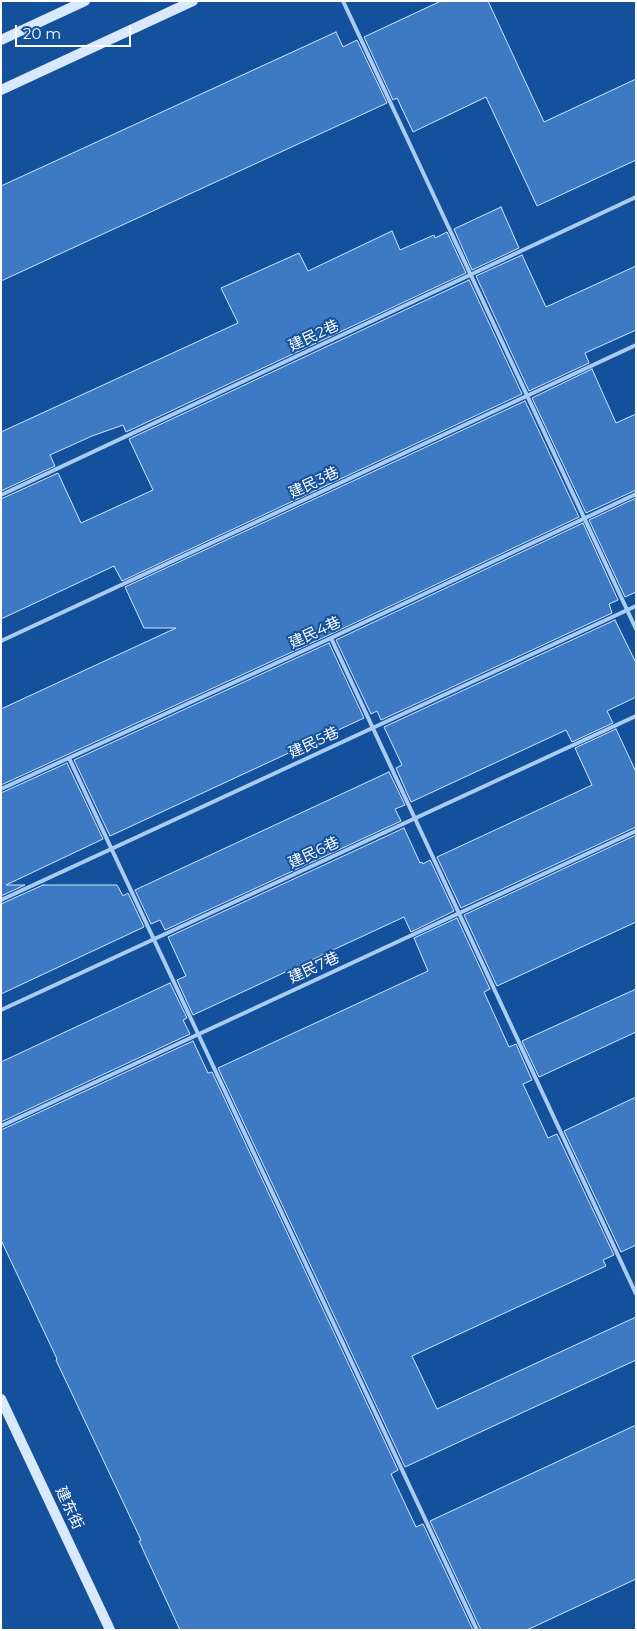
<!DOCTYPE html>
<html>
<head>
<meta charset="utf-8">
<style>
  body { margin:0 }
  #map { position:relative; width:637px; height:1631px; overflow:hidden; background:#14519c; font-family:Montserrat,sans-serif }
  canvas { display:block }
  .frame { position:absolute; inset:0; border:2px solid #fff; pointer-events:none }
  .scale { position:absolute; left:15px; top:25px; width:116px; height:22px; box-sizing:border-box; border:2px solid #fff; border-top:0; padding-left:6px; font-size:15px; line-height:18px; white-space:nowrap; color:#fff; -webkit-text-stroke:4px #14519c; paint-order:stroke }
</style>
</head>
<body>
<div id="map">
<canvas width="637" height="1631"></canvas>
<div class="frame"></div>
<div class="scale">20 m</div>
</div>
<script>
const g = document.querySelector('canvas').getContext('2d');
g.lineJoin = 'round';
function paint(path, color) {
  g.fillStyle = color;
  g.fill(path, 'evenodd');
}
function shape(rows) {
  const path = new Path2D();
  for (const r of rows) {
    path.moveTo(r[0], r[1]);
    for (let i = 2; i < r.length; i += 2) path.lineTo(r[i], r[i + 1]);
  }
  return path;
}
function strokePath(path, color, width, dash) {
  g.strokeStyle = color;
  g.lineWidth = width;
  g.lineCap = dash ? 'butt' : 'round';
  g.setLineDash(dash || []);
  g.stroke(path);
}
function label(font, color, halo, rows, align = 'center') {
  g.font = font + ' Montserrat,"Noto Sans SC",sans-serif';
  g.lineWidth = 4;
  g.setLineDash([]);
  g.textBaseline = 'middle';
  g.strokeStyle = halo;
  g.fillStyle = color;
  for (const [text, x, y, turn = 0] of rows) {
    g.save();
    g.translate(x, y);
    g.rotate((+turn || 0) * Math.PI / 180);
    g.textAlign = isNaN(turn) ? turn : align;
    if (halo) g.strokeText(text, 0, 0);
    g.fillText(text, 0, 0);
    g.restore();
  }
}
const building = shape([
  [441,1,488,1,544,122,636,79,636,160,537,206,486,97,413,132,397,98,393,100,364,37,441,1],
  [336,32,343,47,357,40,387,103,1,281,1,186,336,32],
  [501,207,519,248,472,270,454,229,501,207],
  [392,231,400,250,434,235,435,238,447,232,466,273,126,432,123,425,92,436,50,455,55,466,1,491,1,432,238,323,221,288,299,253,308,271,392,231],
  [522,255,546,307,636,266,636,330,585,353,589,363,529,391,476,276,522,255],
  [469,280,522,394,122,581,114,566,1,619,1,499,58,473,81,523,153,490,129,439,469,280],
  [592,369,616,423,636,414,636,490,586,513,532,398,592,369],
  [525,401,579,517,329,635,1,785,1,709,176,628,144,628,125,587,525,401],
  [636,498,636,592,625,597,589,520,636,498],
  [583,523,618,600,609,604,612,613,381,720,377,711,371,714,336,640,583,523],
  [615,620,636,663,636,697,607,711,613,723,572,742,566,730,411,802,396,768,402,765,384,727,615,620],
  [329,643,364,718,110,836,74,760,329,643],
  [616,729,636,772,636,827,461,908,437,857,592,785,575,748,616,729],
  [67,763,103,839,6,885,25,885,1,896,1,793,67,763],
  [389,772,405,805,395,809,401,821,165,930,160,920,151,924,135,890,389,772],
  [404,828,420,863,422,862,423,864,430,860,454,911,411,932,404,917,193,1015,177,980,186,976,168,937,404,828],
  [636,835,636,922,497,986,464,915,636,835],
  [43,885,117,885,123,896,128,893,144,927,1,994,1,904,43,885],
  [457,918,490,989,484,992,509,1047,516,1044,532,1080,523,1084,548,1138,557,1134,614,1255,603,1260,606,1266,412,1356,437,1409,636,1317,636,1360,405,1467,218,1068,428,971,414,938,457,918],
  [170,983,187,1018,183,1020,190,1034,1,1122,1,1062,170,983],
  [636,989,636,1032,539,1077,522,1041,636,989],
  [193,1041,208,1073,212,1072,398,1470,391,1474,416,1527,423,1524,473,1630,180,1630,139,1541,141,1540,56,1360,57,1359,1,1240,1,1130,193,1041],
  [636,1097,636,1245,621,1252,564,1131,636,1097],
  [636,1425,636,1579,527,1630,481,1630,430,1521,636,1425]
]);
const lane = shape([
  [343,1,636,629],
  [1,495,636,197],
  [331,638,636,1294],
  [1,641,636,345],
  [69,758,477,1630],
  [1,789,331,638,636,494],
  [1,900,636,606],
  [1,1010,636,716],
  [1,1126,636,831]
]);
const secondary = shape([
  [1,40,85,1],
  [1,90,193,1],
  [1,1399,110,1630]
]);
const streetNames = [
  ["建民2巷",314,336,-25],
  ["建民3巷",314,483,-25],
  ["建民4巷",315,633,-25],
  ["建民5巷",314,743,-25],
  ["建民6巷",314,853,-25],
  ["建民7巷",314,968,-25],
  ["建东街",69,1508,65]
];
paint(building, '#3d7ac3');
strokePath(building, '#d2e6fd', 1);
strokePath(lane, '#aaccf3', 4);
strokePath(secondary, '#d9e9fd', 10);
label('15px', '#fff', '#14519c', streetNames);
</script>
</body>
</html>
